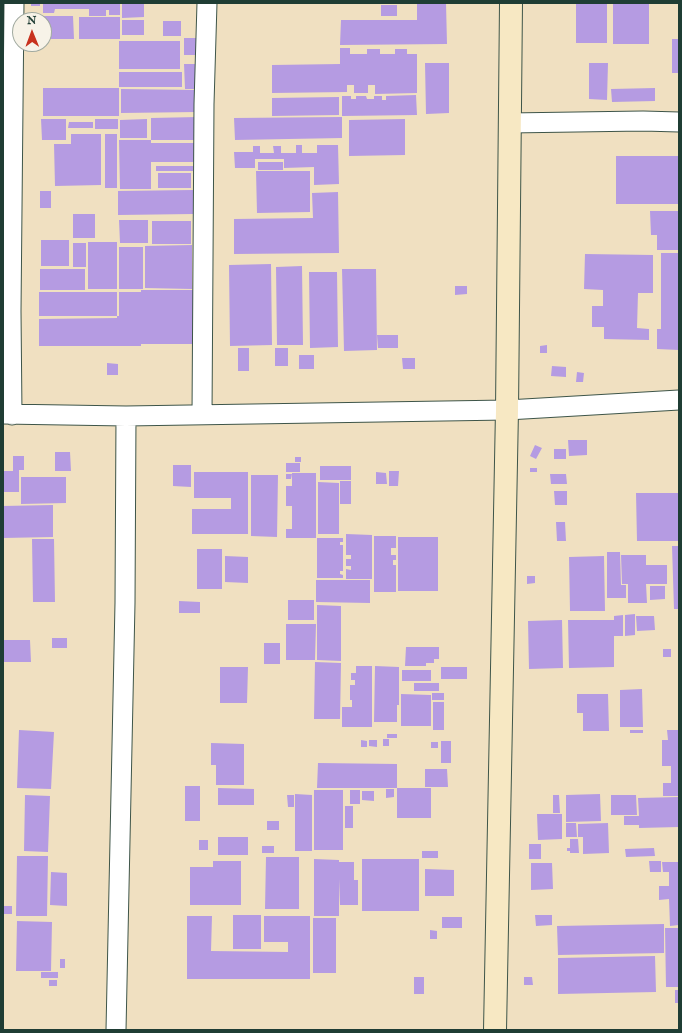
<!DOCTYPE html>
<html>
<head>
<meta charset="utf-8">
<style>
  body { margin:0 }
  #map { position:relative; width:682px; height:1033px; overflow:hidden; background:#f0e0c1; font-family:"IM FELL English",serif }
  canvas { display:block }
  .frame { position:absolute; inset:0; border:4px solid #1f3d34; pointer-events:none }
  .north { position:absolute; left:12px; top:12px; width:40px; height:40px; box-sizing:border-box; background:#f7f3e8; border:1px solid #a1aaa0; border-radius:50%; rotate:359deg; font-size:11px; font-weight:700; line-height:16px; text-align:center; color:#1f3d34 }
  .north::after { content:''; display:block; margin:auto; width:14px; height:18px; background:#c8321e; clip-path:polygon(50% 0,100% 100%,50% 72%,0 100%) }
</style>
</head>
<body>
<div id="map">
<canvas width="682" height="1033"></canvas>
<div class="frame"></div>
<div class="north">N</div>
</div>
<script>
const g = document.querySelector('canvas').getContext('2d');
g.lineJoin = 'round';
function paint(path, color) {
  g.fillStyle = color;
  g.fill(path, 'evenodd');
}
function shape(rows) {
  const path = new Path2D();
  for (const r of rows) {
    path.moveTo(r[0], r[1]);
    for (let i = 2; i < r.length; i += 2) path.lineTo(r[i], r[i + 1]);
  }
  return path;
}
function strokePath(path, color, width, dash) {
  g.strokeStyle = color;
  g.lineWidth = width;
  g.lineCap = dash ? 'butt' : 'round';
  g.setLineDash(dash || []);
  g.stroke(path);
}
const building = shape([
  [31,3,40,3,40,6,31,6],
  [43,3,120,3,120,15,109,15,109,10,106,10,106,16,89,16,89,9,55,9,54,13,43,13],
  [122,3,144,3,144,17,122,18],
  [417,3,446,3,447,44,340,45,341,20,417,20],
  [576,3,607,3,607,43,576,43],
  [613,3,649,3,649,44,613,44],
  [381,5,397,5,397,16,381,16],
  [43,16,73,16,74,39,44,39],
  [79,17,120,17,120,39,79,39],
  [122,20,144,20,144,35,122,35],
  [163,21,181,21,181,36,163,36],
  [184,38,196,38,196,55,184,55],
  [672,39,679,39,679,73,672,73],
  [119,41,180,41,180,69,119,69],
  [340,48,350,48,350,54,367,54,367,49,380,49,380,54,395,54,395,49,407,49,407,54,417,54,417,93,375,94,375,85,368,85,368,93,354,93,354,85,347,85,347,92,272,93,272,65,340,64],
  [425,63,449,63,449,113,426,114],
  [589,63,608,63,607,100,589,99],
  [184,64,197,64,197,89,185,89],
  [119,72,182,72,182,87,119,87],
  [43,88,119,88,119,116,43,116],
  [655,88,655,101,612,102,611,89],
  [121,89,197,90,197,112,121,113],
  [416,95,417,115,342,116,342,96,351,96,351,99,356,99,356,96,366,96,367,99,374,99,374,96,382,96,382,100,386,100,386,96],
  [339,97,339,115,272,116,272,98],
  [198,117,198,140,151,140,151,143,197,143,197,162,151,162,151,189,120,189,119,140,151,140,151,118],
  [342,117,342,138,235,140,234,118],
  [41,119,66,119,66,140,42,140],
  [95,119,118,119,118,129,95,129],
  [147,119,147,138,120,138,120,120],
  [405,119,405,155,349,156,349,120],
  [69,122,93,122,93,128,68,128],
  [71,134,101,134,101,185,55,186,54,144,71,144],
  [105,134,117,134,117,188,105,188],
  [296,145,302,145,302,153,317,153,317,145,338,145,339,184,314,185,314,167,284,168,284,159,255,159,255,168,235,168,234,152,253,152,253,146,260,146,260,153,274,153,273,146,281,146,281,153,296,153],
  [616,156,679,156,679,204,616,204],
  [258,162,283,162,283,170,258,170],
  [156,166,193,166,193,171,156,171],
  [256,171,310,171,310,212,257,213],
  [158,173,191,173,191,188,158,188],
  [193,190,193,214,118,215,118,191],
  [40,191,51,191,51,208,40,208],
  [338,192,339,253,234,254,234,219,313,218,312,193],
  [650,211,679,211,679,250,657,250,657,235,651,235],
  [73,214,95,214,95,238,73,238],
  [119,220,148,220,148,243,120,243],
  [152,221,191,221,191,244,152,244],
  [41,240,69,240,69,266,41,266],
  [88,242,117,242,117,289,88,289],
  [73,243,86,243,86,267,73,267],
  [192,245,192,289,145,288,145,246],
  [119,247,143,247,143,289,119,289],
  [661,253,679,253,679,350,657,349,657,329,661,329],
  [585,254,653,255,653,293,638,293,637,328,649,329,649,340,604,339,604,327,592,327,592,306,603,306,603,290,584,289],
  [271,264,272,345,230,346,229,265],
  [302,266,303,345,277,345,276,267],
  [40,269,85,269,85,290,40,290],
  [342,269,376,269,377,350,344,351],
  [309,272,337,272,338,347,310,348],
  [455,286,467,286,467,294,455,295],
  [141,290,193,290,193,344,141,344,141,302,141,346,39,346,39,319,117,318,117,316,119,316,119,292,141,292],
  [39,292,117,292,117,316,39,316],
  [377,335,398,335,398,348,378,348],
  [547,345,547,353,540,353,540,346],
  [238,348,249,348,249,371,238,371],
  [275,348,288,348,288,366,275,366],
  [299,355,314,355,314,369,299,369],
  [402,358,415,358,415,369,403,369],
  [107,363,118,364,118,375,107,375],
  [552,366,566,367,566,377,551,376],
  [577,372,584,373,583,382,576,382],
  [568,440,587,440,587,455,569,456],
  [535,445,542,448,536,459,530,456],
  [554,449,566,449,566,459,554,459],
  [55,452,70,452,71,471,55,471],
  [13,456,24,456,24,470,19,470,19,492,3,492,3,471,13,471],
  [295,457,301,457,301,462,295,462],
  [286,463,300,463,300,472,286,472],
  [173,465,191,465,191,487,173,486],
  [320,466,351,466,351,480,320,480],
  [530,468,537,468,537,472,530,472],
  [389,471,399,471,398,486,389,486],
  [194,472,248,472,248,509,231,509,231,498,194,498],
  [376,472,386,473,387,484,376,484],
  [292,473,316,473,316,538,286,538,286,529,292,529,292,506,286,506,286,486,292,486],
  [286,474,292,474,291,479,286,479],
  [550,474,566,474,567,484,551,484],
  [251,475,278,475,277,537,251,536],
  [21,477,66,477,66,503,21,504],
  [340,481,351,481,351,504,340,504],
  [318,482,339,483,339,534,318,534],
  [554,491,567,491,567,505,555,505],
  [636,493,679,493,679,541,637,541],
  [53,505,53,537,3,538,3,506],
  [192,509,248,509,248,534,192,534],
  [556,522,565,522,566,541,557,541],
  [346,534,372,535,372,579,346,579,346,569,351,570,351,566,346,566,346,559,351,559,351,555,346,555],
  [374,536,396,536,396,548,391,548,391,555,396,555,396,560,393,560,393,565,396,565,396,592,374,592],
  [398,537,438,537,438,591,398,591],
  [317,538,343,538,343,542,340,542,340,545,343,545,343,571,340,571,340,574,343,575,343,578,317,578],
  [32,539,54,539,55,602,33,602],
  [672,546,679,546,679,609,674,609],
  [197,549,222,549,222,589,197,589],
  [607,552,620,552,621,585,626,585,626,598,607,598],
  [621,555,646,555,646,565,667,565,667,584,646,584,647,603,628,603,628,584,622,584],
  [225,556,248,557,248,583,225,582],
  [604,556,605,611,570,611,569,557],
  [527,576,535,576,535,583,527,584],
  [316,580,370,580,370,603,316,602],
  [650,586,665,586,665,599,650,600],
  [288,600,314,600,314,620,288,620],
  [179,601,200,602,200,613,179,613],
  [317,605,341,606,341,661,317,660],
  [635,614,635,635,625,636,625,615],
  [623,615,623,636,614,636,614,667,569,668,568,620,614,620,614,616],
  [636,616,654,616,655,630,637,631],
  [562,620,563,668,529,669,528,621],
  [286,624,316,624,315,660,286,660],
  [52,638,67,638,67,648,52,648],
  [3,640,30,640,31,662,3,662],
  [264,643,280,643,280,664,264,664],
  [406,647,439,647,439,659,434,659,434,663,426,663,426,666,405,666],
  [663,649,671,649,671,657,663,657],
  [315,662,341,663,340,719,314,719],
  [356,666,372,666,372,727,342,727,342,707,352,707,352,700,350,700,350,685,355,685,355,680,351,680,351,673,356,673],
  [375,666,399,667,399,705,397,705,397,722,374,722],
  [220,667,248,667,247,703,220,703],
  [441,667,467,667,467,679,441,679],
  [402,670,431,670,431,681,402,681],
  [414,683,439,683,439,691,414,691],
  [642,689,643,727,620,727,620,690],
  [432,693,444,693,444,700,432,700],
  [401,694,431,695,431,726,401,726],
  [577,694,608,694,609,731,583,731,583,713,577,713],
  [433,702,444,702,444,730,433,730],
  [19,730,54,732,51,789,17,788],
  [630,730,643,730,643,733,630,733],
  [667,730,679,730,679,796,663,796,663,783,671,783,671,766,662,766,662,740,668,740],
  [387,734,397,734,397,738,387,738],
  [383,739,389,739,389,746,383,746],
  [361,740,367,741,367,747,361,747],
  [369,740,377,740,377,747,369,746],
  [441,741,451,741,451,763,441,763],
  [431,742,438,742,438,748,431,748],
  [211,743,244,744,244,785,216,785,216,765,211,765],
  [318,763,397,764,397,788,317,788],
  [425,769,447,769,448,787,425,787],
  [185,786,200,786,200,821,185,821],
  [218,788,254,789,254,805,218,805],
  [397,788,431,788,431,818,397,818],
  [386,789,394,789,394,797,386,798],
  [314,790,343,790,343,850,314,850],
  [350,790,360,790,360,804,350,804],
  [362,791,374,791,374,801,362,800],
  [295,794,312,795,312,851,295,851],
  [600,794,601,821,566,822,566,795],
  [25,795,50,796,48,852,24,851],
  [287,795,294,795,294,807,288,807],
  [553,795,559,795,560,813,553,813],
  [611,795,636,795,637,815,611,815],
  [679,797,679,827,639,828,639,825,624,825,624,816,639,816,638,798],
  [345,806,353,806,353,828,345,828],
  [537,814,562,814,562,839,538,840],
  [267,821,279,821,279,830,267,830],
  [566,823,576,823,577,837,566,837],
  [608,823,609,853,583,854,583,837,578,837,578,824],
  [218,837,248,837,248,855,218,855],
  [570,839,578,839,579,853,570,853,570,851,567,851,567,848,570,848],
  [199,840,208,840,208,850,199,850],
  [529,844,541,844,541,859,529,859],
  [262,846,274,846,274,853,262,853],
  [654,848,655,856,626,857,625,849],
  [422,851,438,851,438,858,422,858],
  [17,856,48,856,47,916,16,916],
  [266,857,299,857,299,909,265,909],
  [314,859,339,860,339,862,354,862,354,880,358,880,358,905,340,905,339,879,339,916,314,916],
  [362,859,419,859,419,911,362,911],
  [213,861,241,861,241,905,190,905,190,867,213,867],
  [649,861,661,861,661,872,650,872],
  [662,862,679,862,679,925,670,926,669,899,659,900,659,886,669,886,669,872,663,872],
  [531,863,552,863,553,889,531,890],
  [425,869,454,870,454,896,425,896],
  [51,872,67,873,67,906,50,905],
  [3,906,12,906,12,914,3,914],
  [233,915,261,915,261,949,233,949],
  [535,915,552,915,552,925,536,926],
  [187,916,212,916,211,951,288,952,288,942,264,942,264,916,310,916,310,979,187,979],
  [442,917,462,917,462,928,442,928],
  [313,918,336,918,336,973,313,973],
  [17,921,52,922,51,971,16,971],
  [664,924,664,953,558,955,557,926],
  [665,928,679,928,679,987,666,987],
  [430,930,437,931,437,939,430,939],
  [655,956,656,992,558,994,558,958],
  [60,959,65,959,65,968,60,968],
  [41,972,58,972,58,978,41,978],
  [414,977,424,977,424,994,414,994],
  [524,977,532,977,533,985,524,985],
  [49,980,57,980,57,986,49,986],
  [675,990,679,990,679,1003,675,1003]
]);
const street = shape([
  [509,123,643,121,679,122],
  [3,414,126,416,507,410,679,400],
  [12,415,11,311,14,3],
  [202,415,204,104,207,3],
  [116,1030,125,603,126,416]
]);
const secondary = shape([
  [495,1030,507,410,511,3]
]);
paint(building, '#b59be2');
strokePath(street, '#3e5549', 21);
strokePath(secondary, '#3e5549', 24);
strokePath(street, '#fff', 19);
strokePath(secondary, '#f7e8c3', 22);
</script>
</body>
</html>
